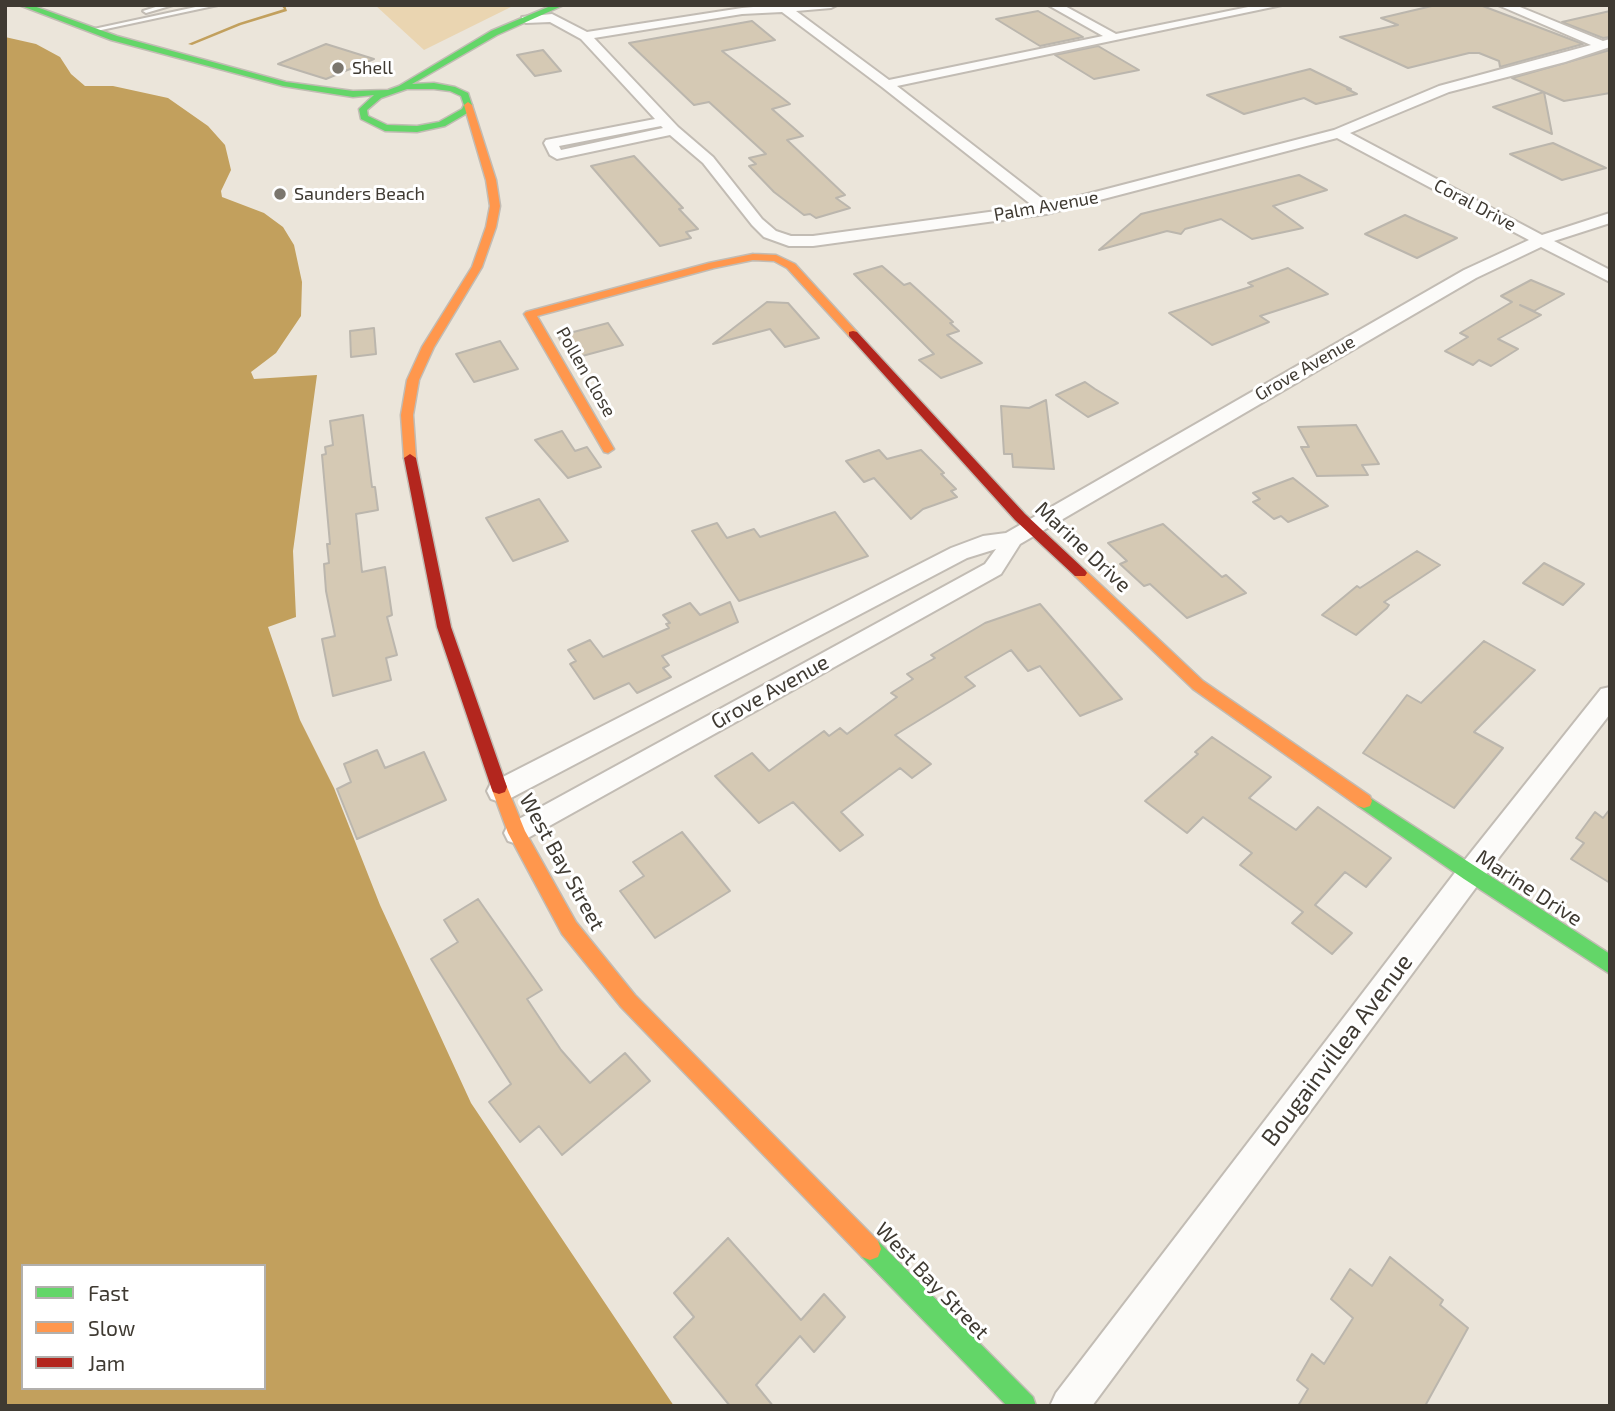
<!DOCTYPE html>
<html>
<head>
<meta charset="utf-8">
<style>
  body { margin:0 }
  #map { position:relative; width:1615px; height:1411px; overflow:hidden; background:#ebe5da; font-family:"Exo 2",sans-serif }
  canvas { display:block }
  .frame { position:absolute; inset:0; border:7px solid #3f3a32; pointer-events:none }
  .legend { position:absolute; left:21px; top:1264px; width:245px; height:126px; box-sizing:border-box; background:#fff; border:2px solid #b2b0ad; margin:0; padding:9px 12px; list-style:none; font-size:21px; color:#3f3a32 }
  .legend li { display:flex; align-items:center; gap:14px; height:35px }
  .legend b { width:35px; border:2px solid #b2b0ad }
</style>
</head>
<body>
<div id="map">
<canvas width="1615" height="1411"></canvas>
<div class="frame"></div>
<ul class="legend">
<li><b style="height:9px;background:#63d668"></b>Fast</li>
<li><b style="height:9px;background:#ff974d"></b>Slow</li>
<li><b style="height:9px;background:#b3261e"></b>Jam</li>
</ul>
</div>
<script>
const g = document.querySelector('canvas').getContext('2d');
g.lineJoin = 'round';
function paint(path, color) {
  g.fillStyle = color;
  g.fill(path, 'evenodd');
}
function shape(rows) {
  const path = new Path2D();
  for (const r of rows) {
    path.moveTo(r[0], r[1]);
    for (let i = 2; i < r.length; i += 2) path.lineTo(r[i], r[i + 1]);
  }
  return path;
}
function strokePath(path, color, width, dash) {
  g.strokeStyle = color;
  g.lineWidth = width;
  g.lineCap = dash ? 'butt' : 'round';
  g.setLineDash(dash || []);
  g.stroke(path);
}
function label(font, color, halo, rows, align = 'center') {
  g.font = font + ' "Exo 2",sans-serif';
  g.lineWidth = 6;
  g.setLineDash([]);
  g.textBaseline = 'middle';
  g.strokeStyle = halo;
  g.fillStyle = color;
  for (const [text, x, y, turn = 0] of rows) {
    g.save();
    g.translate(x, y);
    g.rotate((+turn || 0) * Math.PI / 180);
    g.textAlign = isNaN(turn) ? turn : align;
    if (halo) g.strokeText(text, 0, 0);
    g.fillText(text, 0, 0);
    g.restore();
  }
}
const green = shape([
  [375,5,515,5,424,50]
]);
const water = shape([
  [5,37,36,44,60,57,71,74,85,86,113,86,168,98,208,126,225,145,231,170,221,191,222,197,264,213,283,227,294,245,302,282,301,316,276,353,251,372,254,379,317,375,293,551,296,617,268,627,300,720,334,788,380,905,471,1103,674,1406,5,1406],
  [23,1266,264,1266,264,1388,23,1388]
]);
const stream = shape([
  [281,5,285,5,287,11,241,25,192,45,188,44,239,23,284,9,281,5]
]);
const building = shape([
  [1436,5,1480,5,1583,44,1500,67,1499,61,1479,53,1469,53,1408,68,1340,37,1398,25,1381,18,1436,5],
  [1038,11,1083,37,1040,46,996,19,1038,11],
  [1610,11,1610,37,1603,38,1562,22,1610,11],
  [752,21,775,40,722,51,790,104,772,109,803,136,787,140,845,195,836,198,850,208,816,218,810,214,804,215,774,192,749,166,756,164,749,158,766,154,709,102,694,105,629,43,752,21],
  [326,44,374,59,326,79,278,64,326,44],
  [1098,46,1139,70,1094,79,1055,55,1098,46],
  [543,50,561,71,535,76,517,55,543,50],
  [1610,50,1610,93,1564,101,1512,78,1610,50],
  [1310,69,1351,89,1347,89,1357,94,1316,104,1304,98,1244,114,1207,95,1310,69],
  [1544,92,1552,134,1493,107,1544,92],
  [1553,143,1606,168,1562,180,1510,154,1553,143],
  [634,156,683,208,679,209,698,229,686,232,691,238,660,246,591,166,634,156],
  [1299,175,1327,190,1273,206,1303,228,1252,239,1221,219,1185,229,1181,234,1167,231,1099,250,1141,214,1299,175],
  [1405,215,1418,221,1457,238,1417,258,1365,234,1405,215],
  [882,266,904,285,910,283,953,322,950,323,959,331,947,335,982,363,941,378,919,360,934,354,854,274,882,266],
  [1288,268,1328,294,1260,316,1269,322,1212,345,1169,313,1253,286,1248,283,1288,268],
  [1531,280,1564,294,1534,311,1520,305,1541,315,1498,339,1518,349,1491,366,1479,360,1473,365,1445,351,1468,337,1460,333,1512,302,1501,296,1531,280],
  [767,302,788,303,819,338,785,347,770,329,713,344,767,302],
  [608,323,623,345,571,359,558,336,608,323],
  [374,328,376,354,351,357,350,331,374,328],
  [500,341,518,369,474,382,456,354,500,341],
  [1085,382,1095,389,1118,403,1088,417,1056,395,1085,382],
  [1046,400,1054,469,1013,467,1012,454,1004,454,1001,406,1029,408,1046,400],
  [363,415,372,487,375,487,378,510,356,514,362,572,385,567,392,615,387,617,397,655,386,658,391,680,333,696,322,639,335,636,326,591,324,564,329,563,327,544,330,544,322,455,326,454,325,447,333,445,330,421,363,415],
  [1356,425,1379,464,1362,465,1368,475,1317,476,1301,447,1309,447,1298,427,1356,425],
  [562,431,575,451,587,447,601,467,568,478,535,440,562,431],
  [879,450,887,459,921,450,944,473,941,474,956,489,951,491,957,497,923,509,911,519,874,478,864,482,846,461,879,450],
  [1293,478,1328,506,1288,522,1281,516,1274,519,1253,502,1260,499,1253,493,1293,478],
  [539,499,568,541,513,561,486,518,539,499],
  [835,512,868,556,739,601,692,531,717,523,727,538,754,529,760,537,835,512],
  [1163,524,1222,577,1226,575,1246,593,1187,618,1150,584,1144,586,1120,564,1127,561,1108,543,1163,524],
  [1417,551,1440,565,1384,602,1389,605,1387,608,1356,635,1322,615,1357,586,1360,588,1417,551],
  [1544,563,1584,584,1563,605,1523,583,1544,563],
  [730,602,738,622,662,656,669,665,663,668,671,677,637,693,629,683,594,699,570,664,576,661,568,650,590,640,603,657,669,628,666,624,670,623,663,615,690,603,700,615,730,602],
  [1040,604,1122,699,1080,716,1040,666,1028,671,1011,650,965,677,975,686,895,735,931,764,912,778,900,768,841,812,863,835,840,851,793,802,759,823,715,776,752,753,769,771,824,731,829,736,840,728,847,734,897,697,891,693,913,679,907,674,935,658,931,655,985,623,1040,604],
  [1484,641,1535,670,1474,732,1503,748,1454,808,1363,753,1407,695,1421,703,1484,641],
  [1212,737,1271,777,1249,798,1296,830,1318,807,1391,858,1366,887,1345,872,1315,905,1352,933,1332,954,1292,923,1303,912,1240,865,1252,853,1203,817,1187,833,1145,801,1198,754,1195,752,1212,737],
  [377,750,385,768,424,752,446,800,357,839,337,789,351,782,344,764,377,750],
  [1610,809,1610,883,1571,859,1584,843,1576,838,1595,812,1603,818,1610,809],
  [682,832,730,891,655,938,620,891,644,876,633,862,682,832],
  [478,899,542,990,527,999,561,1050,590,1083,625,1053,650,1081,562,1155,539,1126,520,1142,489,1102,511,1084,431,959,458,942,444,920,478,899],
  [728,1238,801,1320,824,1294,845,1317,814,1352,800,1336,756,1385,773,1406,730,1406,674,1337,694,1317,674,1293,728,1238],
  [1390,1257,1443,1300,1440,1305,1468,1328,1425,1406,1298,1406,1308,1389,1297,1380,1312,1354,1324,1364,1353,1318,1331,1299,1350,1269,1372,1286,1390,1257]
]);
const lane = shape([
  [162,5,173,5,146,13,143,11,162,5],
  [205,5,218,5,92,32,89,30,205,5]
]);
const street = shape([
  [776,5,837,5,831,8,796,11,889,80,1103,36,1048,5,1063,5,1116,34,1258,5,1282,5,897,86,1049,204,1334,130,1439,86,1591,45,1498,5,1515,5,1603,41,1610,39,1610,47,1565,62,1449,92,1350,133,1542,235,1610,213,1610,223,1554,241,1610,270,1610,282,1541,247,1476,278,1020,544,1001,574,517,844,508,841,504,833,508,825,985,564,996,549,967,558,509,799,500,802,491,799,487,791,491,783,951,548,983,536,1006,533,1464,270,1529,240,1337,138,1046,214,813,246,789,246,764,237,752,225,703,163,670,135,557,159,550,155,544,143,546,140,655,119,581,39,550,22,526,23,522,21,522,17,552,14,587,32,742,8,776,5],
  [782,12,882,87,1033,206,813,236,791,236,776,231,762,219,713,157,678,127,594,38,742,14,782,12],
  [661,126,663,128,561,150,559,146,661,126],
  [1610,687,1610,714,1480,882,1092,1406,1050,1406,1056,1393,1460,866,1601,689,1610,687]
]);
const fast = shape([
  [19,5,31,5,117,36,286,82,353,91,388,90,399,86,491,31,553,5,564,5,497,35,412,84,434,83,455,87,468,93,472,105,469,112,445,126,417,132,385,131,361,119,359,109,374,95,353,97,283,86,111,40,19,5],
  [407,89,434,89,450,91,461,96,464,105,462,109,439,122,417,126,387,125,368,116,367,110,381,98,407,89],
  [1364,794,1610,954,1610,974,1464,879,1358,806,1356,801,1358,796,1364,794],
  [870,1238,878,1241,1033,1397,1036,1406,1007,1406,862,1257,859,1249,862,1241,870,1238]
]);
const slow = shape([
  [468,102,472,105,496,180,500,206,496,227,482,267,434,347,419,380,413,415,416,458,410,462,404,458,401,415,407,380,422,347,472,267,486,227,490,206,486,180,464,105,468,102],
  [753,254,776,255,795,264,857,332,857,336,849,336,787,268,774,261,753,260,714,268,537,316,614,449,608,453,604,452,524,314,526,312,709,263,753,254],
  [1080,568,1085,570,1203,681,1370,796,1372,801,1370,806,1364,808,1358,806,1193,689,1075,576,1073,573,1080,568],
  [499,780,505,782,525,831,576,922,635,995,878,1241,881,1249,878,1257,870,1260,862,1257,621,1007,562,934,508,833,491,787,493,782,499,780]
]);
const jam = shape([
  [853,331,857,332,1025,514,1085,570,1087,573,1085,576,1075,576,1015,520,849,336,849,332,853,331],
  [410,454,416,458,451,627,507,787,505,792,499,794,493,792,491,787,437,627,404,458,410,454]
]);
const markers = [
  [338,68,7,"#7b766d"],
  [280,194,7,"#7b766d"]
];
const farPoinames = [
  ["Shell",352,68],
  ["Saunders Beach",294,194]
];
const farStreetnames = [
  ["Coral Drive",1475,205,28],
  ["Palm Avenue",1046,206,-10],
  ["Grove Avenue",1305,368,-30],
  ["Pollen Close",586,372,60]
];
const streetNames = [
  ["Marine Drive",1083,547,43],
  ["Grove Avenue",770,692,-29],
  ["West Bay Street",562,862,61],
  ["Marine Drive",1529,888,33],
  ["West Bay Street",932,1281,46]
];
const nearStreetnames = [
  ["Bougainvillea Avenue",1337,1050,-53]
];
paint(green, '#ead5b1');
paint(water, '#c2a05d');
paint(stream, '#c2a05d');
paint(building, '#d5c9b4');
strokePath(building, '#bbb6ad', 2);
strokePath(lane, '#c2bcb4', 4);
strokePath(street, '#c2bcb4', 4);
strokePath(fast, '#c2bcb4', 3);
strokePath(slow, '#c2bcb4', 3);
strokePath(jam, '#c2bcb4', 3);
paint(lane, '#fcfbf9');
paint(street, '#fcfbf9');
paint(fast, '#63d668');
paint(slow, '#ff974d');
paint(jam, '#b3261e');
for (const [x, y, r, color] of markers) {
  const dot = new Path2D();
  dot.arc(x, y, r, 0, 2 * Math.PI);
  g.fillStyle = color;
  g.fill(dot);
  strokePath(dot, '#fff', 2.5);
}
label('18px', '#3f3a32', '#fff', farPoinames, 'left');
label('18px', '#3f3a32', '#fff', farStreetnames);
label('21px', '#3f3a32', '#fff', streetNames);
label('24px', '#3f3a32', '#fff', nearStreetnames);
</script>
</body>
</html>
